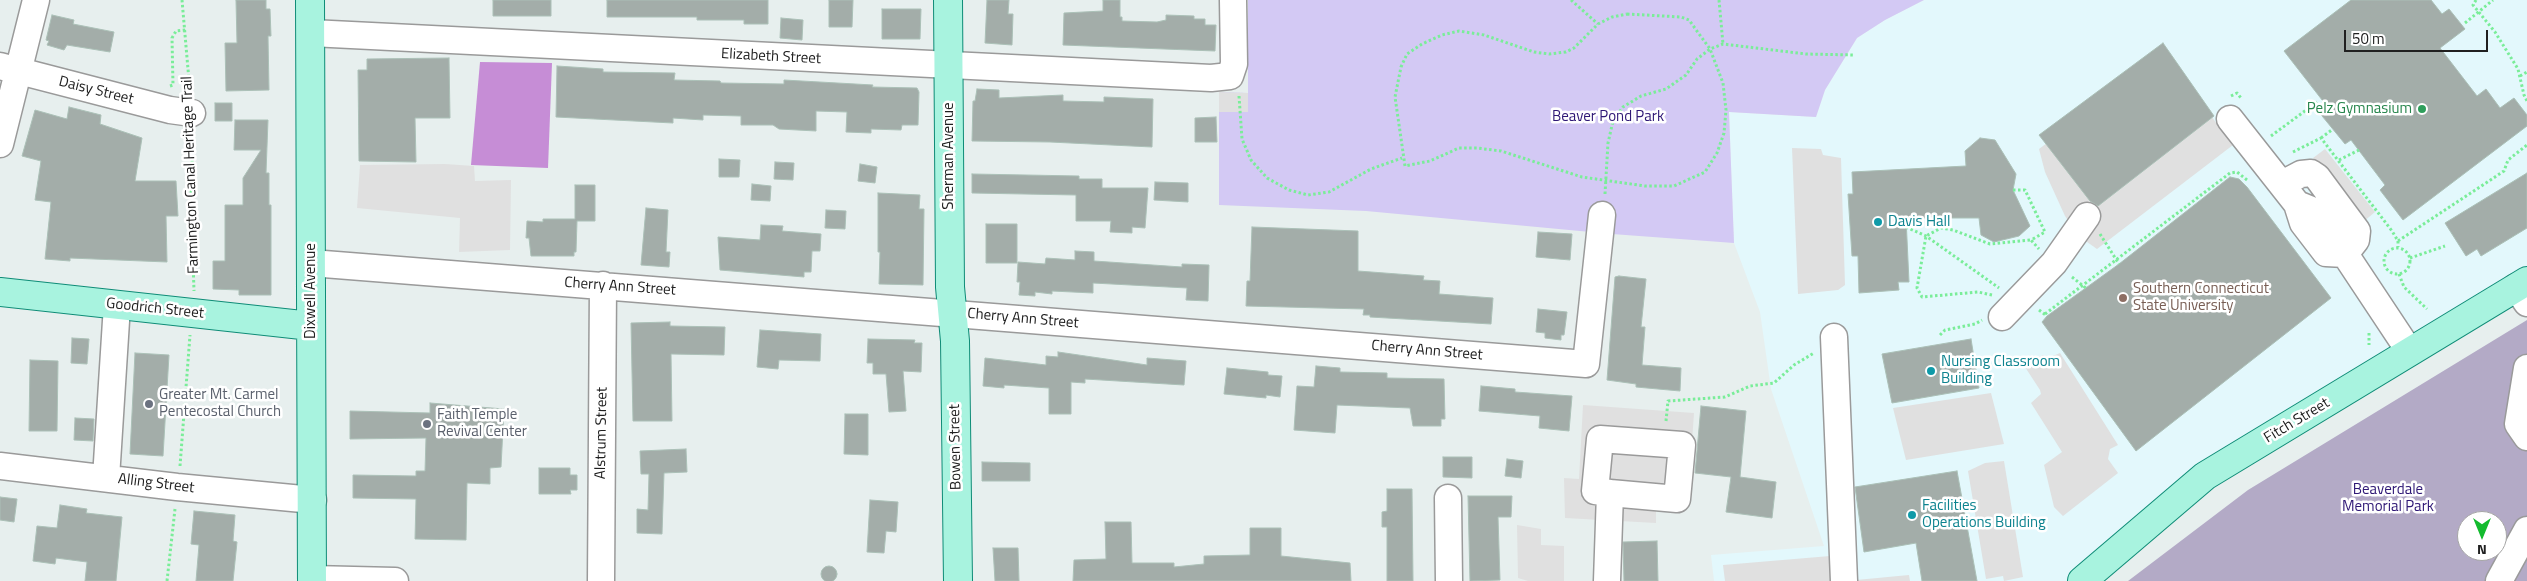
<!DOCTYPE html>
<html>
<head>
<meta charset="utf-8">
<style>
  body { margin:0 }
  #map { position:relative; width:2527px; height:581px; overflow:hidden; background:#e7efee; font-family:"Titillium Web",sans-serif }
  canvas { display:block }
  .north { position:absolute; left:2457px; top:511px; width:50px; height:50px; box-sizing:border-box; background:#fff; border:1px solid #a6a6a6; border-radius:50%; rotate:180deg; font-size:14px; font-weight:700; line-height:20px; text-align:center; color:#202020 }
  .north::after { content:''; display:block; margin:auto; width:18px; height:22px; background:#14bb2f; clip-path:polygon(50% 0,100% 100%,50% 72%,0 100%) }
  .scale { position:absolute; left:2344px; top:30px; width:144px; height:22px; box-sizing:border-box; border:2px solid #202020; border-top:0; padding-left:6px; font-size:15px; line-height:18px; white-space:nowrap; color:#202020; -webkit-text-stroke:4px #fff; paint-order:stroke }
</style>
</head>
<body>
<div id="map">
<canvas width="2527" height="581"></canvas>
<div class="north">N</div>
<div class="scale">50 m</div>
</div>
<script>
const g = document.querySelector('canvas').getContext('2d');
g.lineJoin = 'round';
function paint(path, color) {
  g.fillStyle = color;
  g.fill(path, 'evenodd');
}
function shape(rows) {
  const path = new Path2D();
  for (const r of rows) {
    if (r.length === 3) {
      path.moveTo(r[0] + r[2], r[1]);
      path.arc(r[0], r[1], r[2], 0, 2 * Math.PI);
      continue;
    }
    path.moveTo(r[0], r[1]);
    for (let i = 2; i < r.length; i += 2) path.lineTo(r[i], r[i + 1]);
  }
  return path;
}
function strokePath(path, color, width, dash) {
  g.strokeStyle = color;
  g.lineWidth = width;
  g.lineCap = dash ? 'butt' : 'round';
  g.setLineDash(dash || []);
  g.stroke(path);
}
function label(font, color, halo, rows, align = 'center') {
  g.font = font + ' "Titillium Web",sans-serif';
  g.lineWidth = 5;
  g.setLineDash([]);
  g.textBaseline = 'middle';
  g.strokeStyle = halo;
  g.fillStyle = color;
  for (const [text, x, y, turn = 0] of rows) {
    g.save();
    g.translate(x, y);
    g.rotate((+turn || 0) * Math.PI / 180);
    g.textAlign = isNaN(turn) ? turn : align;
    if (halo) g.strokeText(text, 0, 0);
    g.fillText(text, 0, 0);
    g.restore();
  }
}
const education = shape([
  [1924,0,2527,0,2527,277,2205,476,2082,581,1714,581,1711,555,1824,546,1771,389,1760,312,1734,243,1729,112,1816,117,1825,90,1857,38,1885,20]
]);
const cemetery = shape([
  [2527,320,2527,581,2128,581,2248,490],
  [2467,521,2497,521,2497,551,2467,551]
]);
const park = shape([
  [1248,0,1924,0,1885,20,1857,38,1825,90,1816,117,1729,112,1734,243,1612,234,1366,211,1219,205,1219,92,1248,93]
]);
const pitch = shape([
  [480,62,552,63,548,168,471,165]
]);
const parking = shape([
  [2165,55,2233,145,2097,249,2080,237,2065,216,2045,172,2039,149],
  [1219,92,1248,93,1248,112,1219,112],
  [1792,148,1821,149,1823,155,1841,158,1845,285,1838,290,1798,294],
  [2325,149,2375,212,2363,222,2313,158],
  [445,164,474,166,475,181,511,180,510,250,459,252,460,218,357,208,360,165],
  [2060,353,2118,445,2110,449,2108,459,2118,473,2063,516,2054,507,2044,465,2062,452,2031,403,2041,394,2040,390,2025,367,2043,355,2048,358],
  [1991,393,2004,444,1906,460,1893,408],
  [1583,405,1694,413,1689,485,1656,508,1656,523,1565,518,1564,478,1579,479],
  [2004,461,2023,577,2004,581,2003,576,1986,579,1968,471,1985,463],
  [1517,525,1541,529,1541,545,1564,546,1564,581,1528,581,1518,578],
  [1830,556,1856,580,1909,575,1910,581,1725,581,1723,565]
]);
const building = shape([
  [236,0,266,0,266,9,270,9,271,36,268,36,269,90,226,91,225,43,237,43,236,0],
  [493,0,551,0,551,16,493,16,493,0],
  [607,0,768,0,768,24,744,24,744,20,697,20,697,17,607,17,607,0],
  [829,0,853,0,852,27,829,27,829,0],
  [987,0,1009,0,1008,14,1013,14,1012,45,985,43,987,0],
  [1103,0,1120,0,1120,17,1122,17,1122,21,1157,22,1166,20,1166,15,1194,16,1194,19,1205,19,1205,25,1216,25,1215,51,1063,45,1064,13,1103,11,1103,0],
  [2351,0,2431,0,2442,14,2449,9,2465,29,2440,48,2477,96,2486,89,2500,108,2514,98,2527,115,2527,126,2403,220,2380,190,2385,185,2351,140,2345,144,2318,111,2326,105,2284,51,2351,0],
  [882,9,921,9,920,39,882,39,882,9],
  [52,15,74,20,73,24,114,32,110,52,67,45,64,50,47,45,49,41,46,40,52,15],
  [781,18,803,20,802,40,780,38,781,18],
  [2163,43,2214,116,2098,206,2090,201,2039,135,2163,43],
  [449,58,450,118,415,118,416,162,359,161,358,70,367,70,367,59,449,58],
  [557,66,603,69,603,72,675,73,674,80,720,81,721,83,784,84,784,80,873,85,872,87,917,88,919,92,918,125,902,125,901,130,871,129,871,133,846,132,847,112,816,111,816,131,779,129,773,125,741,125,741,116,703,115,703,120,673,118,673,123,556,117,557,66],
  [977,89,999,90,999,98,1063,95,1063,101,1104,102,1104,97,1153,99,1152,147,1050,142,972,141,973,101,975,101,977,89],
  [215,103,232,103,232,121,215,121,215,103],
  [69,107,101,115,100,124,142,138,135,181,176,181,178,216,166,216,167,262,70,258,70,261,45,259,51,202,35,200,41,161,22,156,35,110,67,119,69,107],
  [1216,117,1217,142,1195,142,1195,118,1216,117],
  [235,120,268,120,266,173,269,173,269,205,271,205,271,295,239,295,239,290,213,289,213,261,225,261,225,205,243,205,243,178,261,150,234,150,235,120],
  [1980,138,1995,140,2016,174,2013,190,2030,226,2019,236,1994,242,1981,235,1979,218,1906,218,1909,282,1898,282,1899,290,1859,293,1858,256,1852,256,1848,194,1853,194,1852,172,1966,166,1965,151,1980,138],
  [719,159,740,160,739,177,719,177,719,159],
  [775,162,794,163,793,180,774,179,775,162],
  [860,164,877,167,875,183,858,181,860,164],
  [2527,173,2527,228,2481,256,2477,249,2466,256,2445,223,2527,173],
  [972,174,1079,176,1079,179,1102,179,1102,188,1148,188,1145,228,1132,227,1132,233,1110,232,1111,221,1076,221,1076,195,972,193,972,174],
  [2230,177,2239,179,2247,187,2331,298,2136,451,2042,322,2047,316,2119,264,2230,177],
  [1155,182,1188,183,1188,202,1154,200,1155,182],
  [752,184,771,186,770,201,751,200,752,184],
  [575,185,595,185,595,221,577,221,576,252,574,252,574,256,531,256,529,238,526,238,527,221,543,222,543,219,575,219,575,185],
  [878,193,920,195,919,209,924,209,923,285,879,284,880,252,878,252,878,193],
  [646,208,668,210,666,252,670,252,669,267,641,265,646,208],
  [826,210,846,211,845,229,825,228,826,210],
  [986,224,1017,224,1017,263,986,263,986,224],
  [761,225,783,226,782,231,821,234,820,251,812,251,811,272,804,272,804,277,720,270,718,237,760,240,761,225],
  [1252,227,1358,231,1358,271,1424,276,1423,280,1440,281,1439,294,1493,298,1491,324,1370,317,1370,315,1363,315,1364,309,1246,306,1247,281,1250,281,1252,227],
  [1538,232,1572,234,1570,260,1536,257,1538,232],
  [1075,251,1094,252,1094,261,1182,267,1182,264,1209,265,1208,301,1186,300,1187,288,1093,283,1093,293,1052,291,1052,294,1035,292,1035,296,1019,295,1020,282,1017,282,1018,262,1045,264,1046,258,1075,260,1075,251],
  [1619,276,1646,279,1641,327,1645,327,1642,365,1681,368,1680,391,1636,387,1636,384,1607,380,1615,277,1619,276],
  [1538,309,1567,312,1564,335,1561,335,1561,340,1545,338,1545,333,1536,332,1538,309],
  [670,322,670,326,725,327,724,355,671,354,672,421,633,421,631,323,670,322],
  [760,330,821,334,820,361,779,360,778,369,757,367,760,330],
  [72,338,89,339,87,364,71,363,72,338],
  [868,339,915,340,914,343,922,343,921,372,903,371,906,411,889,412,886,374,873,374,873,363,867,363,868,339],
  [1971,339,1979,388,1892,403,1882,354,1971,339],
  [1058,352,1147,365,1147,358,1186,361,1184,385,1085,379,1085,383,1071,382,1071,414,1049,414,1049,388,1004,385,1004,388,983,386,985,358,1046,365,1046,356,1058,357,1058,352],
  [135,353,169,355,163,456,130,454,135,353],
  [30,360,58,361,57,431,29,431,30,360],
  [1316,366,1340,368,1340,372,1387,373,1387,378,1444,379,1445,419,1441,419,1441,426,1413,426,1410,408,1337,405,1335,433,1294,430,1297,386,1314,387,1316,366],
  [1227,368,1268,372,1268,375,1282,376,1280,397,1266,395,1266,398,1224,394,1227,368],
  [1481,386,1515,389,1515,392,1572,396,1569,431,1539,428,1540,416,1479,411,1481,386],
  [430,403,504,409,501,467,490,468,490,484,467,483,466,540,415,539,416,499,353,498,353,475,416,476,416,471,425,471,426,438,350,439,350,411,430,413,430,403],
  [1701,406,1746,411,1740,477,1776,482,1772,518,1726,512,1731,477,1695,473,1701,406],
  [845,414,868,414,868,455,844,454,845,414],
  [75,418,94,419,93,441,74,440,75,418],
  [686,449,687,472,664,473,662,534,637,533,637,509,648,510,649,474,641,474,640,451,686,449],
  [1443,457,1472,457,1472,478,1443,477,1443,457],
  [1507,459,1523,461,1521,478,1505,476,1507,459],
  [982,462,1030,463,1030,481,982,481,982,462],
  [539,468,570,468,570,475,577,475,577,490,570,490,571,494,539,494,539,468],
  [1957,471,1977,581,1922,581,1916,543,1864,552,1855,487,1957,471],
  [1387,489,1412,489,1413,581,1387,581,1387,527,1382,527,1382,512,1387,511,1387,489],
  [1468,496,1512,496,1511,517,1498,517,1500,580,1470,581,1468,496],
  [0,497,17,499,14,522,0,520,0,497],
  [870,500,898,502,896,532,886,531,884,553,867,552,870,500],
  [60,505,87,509,86,513,122,517,116,581,85,581,87,562,56,558,55,564,33,561,37,526,57,528,60,505],
  [194,511,235,515,233,541,237,542,233,581,196,581,199,545,191,544,194,511],
  [1105,522,1131,522,1132,563,1174,563,1174,567,1204,564,1204,556,1250,555,1250,528,1281,528,1281,556,1350,563,1351,581,1073,581,1074,560,1106,559,1105,522],
  [1657,541,1658,581,1624,581,1623,542,1657,541],
  [993,548,1018,548,1019,581,995,581,993,548],
  [829,574,8]
]);
const path = shape([
  [182,0,190,92],
  [1571,0,1598,24],
  [1719,0,1723,44],
  [2476,0,2473,5,2495,32,2518,69,2524,95,2527,101],
  [1627,14,1681,17,1689,20,1710,49,1723,83,1726,110,1724,133,1717,153,1705,172,1674,186,1645,186,1582,177,1501,151,1477,148,1459,148,1430,161,1405,166,1395,97,1401,67,1407,54,1422,44,1442,35,1459,31,1484,35,1534,52,1549,54,1566,52,1574,48,1598,24,1612,17,1627,14],
  [2465,23,2493,0],
  [2520,76,2527,72],
  [170,86,173,85,172,38,176,31,185,30],
  [1239,96,1242,139,1251,160,1267,178,1289,190,1308,195,1329,192,1371,169,1402,158],
  [2231,96,2237,93,2241,98],
  [193,135,191,198,194,291],
  [2271,136,2317,102],
  [2321,138,2333,129],
  [2293,152,2321,138,2392,231,2398,241,2398,247],
  [2339,160,2359,150],
  [2013,190,2025,190,2045,232,2031,240,2039,249],
  [1605,194,1608,143,1613,121,1623,107,1641,96,1666,89,1686,75,1697,59,1710,49,1723,44,1806,54,1854,55],
  [1906,227,1926,236,1999,288],
  [2100,234,2119,264],
  [2398,241,2504,171,2508,160,2527,145],
  [2397,261,13],
  [2410,258,2445,246],
  [2399,274,2404,287,2427,309],
  [2072,277,2087,289],
  [1992,295,1978,292,1922,297,1917,288,1926,236,1941,228,1953,230,1990,244,2031,240],
  [2039,310,2047,316],
  [2045,314,2230,173,2237,172,2247,180],
  [2369,333,2369,345],
  [1940,335,1945,330,1975,324,1982,320],
  [1666,421,1668,401,1725,397,1750,386,1774,383,1794,365,1814,353],
  [180,466,190,335],
  [167,581,175,509]
]);
const minor = shape([
  [311,33,1211,78,1230,76,1234,64,1233,0],
  [0,66,170,110,192,113],
  [2230,119,2297,204,2303,223,2326,253,2345,254],
  [0,144,36,0],
  [2282,184,2301,174,2311,173,2317,177,2357,231,2356,240,2345,254],
  [2297,204,2319,213,2340,239,2345,254,2410,352],
  [311,263,1586,364,1602,215],
  [2516,287,2527,303],
  [2002,317,2054,263,2087,216],
  [1834,337,1844,581],
  [2527,368,2518,424,2527,437],
  [0,466,177,487,313,500],
  [106,478,117,305],
  [1448,498,1449,581],
  [312,579,395,581],
  [601,581,603,285],
  [1607,581,1610,493,1677,499,1682,445,1600,439,1595,491,1610,493],
  [2499,581,2527,530]
]);
const major = shape([
  [310,0,312,581],
  [948,0,950,287,955,341,958,581],
  [0,292,311,326],
  [2082,581,2205,476,2527,281]
]);
const markers = [
  [2422,109,5,"#2e9e5b"],
  [1878,222,5,"#0f9aa8"],
  [2123,298,5,"#8d6e63"],
  [1931,371,5,"#0f9aa8"],
  [149,404,5,"#6b7280"],
  [427,424,5,"#6b7280"],
  [1912,515,5,"#0f9aa8"]
];
const streetNames = [
  ["Elizabeth Street",771,57,3],
  ["Daisy Street",96,91,14],
  ["Sherman Avenue",949,156,-90],
  ["Farmington Canal Heritage Trail",191,175,-92],
  ["Cherry Ann Street",620,287,4],
  ["Dixwell Avenue",311,291,-90],
  ["Goodrich Street",155,309,6],
  ["Cherry Ann Street",1023,319,5],
  ["Cherry Ann Street",1427,351,5],
  ["Fitch Street",2297,421,-31],
  ["Alstrum Street",602,433,-89],
  ["Bowen Street",956,447,-91],
  ["Alling Street",156,484,7]
];
const leisureNames = [
  ["Pelz Gymnasium",2412,109]
];
const parkNames = [
  ["Beaver Pond Park",1608,117],
  ["Beaverdale",2388,490],
  ["Memorial Park",2388,507]
];
const cultureNames = [
  ["Davis Hall",1888,222],
  ["Nursing Classroom",1941,362],
  ["Building",1941,379],
  ["Facilities",1922,506],
  ["Operations Building",1922,523]
];
const educationNames = [
  ["Southern Connecticut",2133,289],
  ["State University",2133,306]
];
const worshipNames = [
  ["Greater Mt. Carmel",159,395],
  ["Pentecostal Church",159,412],
  ["Faith Temple",437,415],
  ["Revival Center",437,432]
];
paint(education, '#e3f8fc');
paint(cemetery, '#b3aac6');
paint(park, '#d3c9f4');
paint(pitch, '#c68dd6');
paint(parking, '#e0e0e0');
paint(building, '#a3ada9');
strokePath(building, '#abc0b7', 1);
strokePath(minor, '#9a9a9a', 29);
strokePath(major, '#0f8c77', 30);
strokePath(path, '#7aed99', 3, [2.5, 2.5]);
strokePath(minor, '#fff', 26);
strokePath(major, '#a8f3df', 28);
for (const [x, y, r, color] of markers) {
  const dot = new Path2D();
  dot.arc(x, y, r, 0, 2 * Math.PI);
  g.fillStyle = color;
  g.fill(dot);
  strokePath(dot, '#fff', 2);
}
label('15px', '#202020', '#fff', streetNames);
label('15px', '#27864d', '#fff', leisureNames, 'right');
label('15px', '#2e1775', '#fff', parkNames);
label('15px', '#0d838f', '#fff', cultureNames, 'left');
label('15px', '#785e54', '#fff', educationNames, 'left');
label('15px', '#5b616d', '#fff', worshipNames, 'left');
</script>
</body>
</html>
